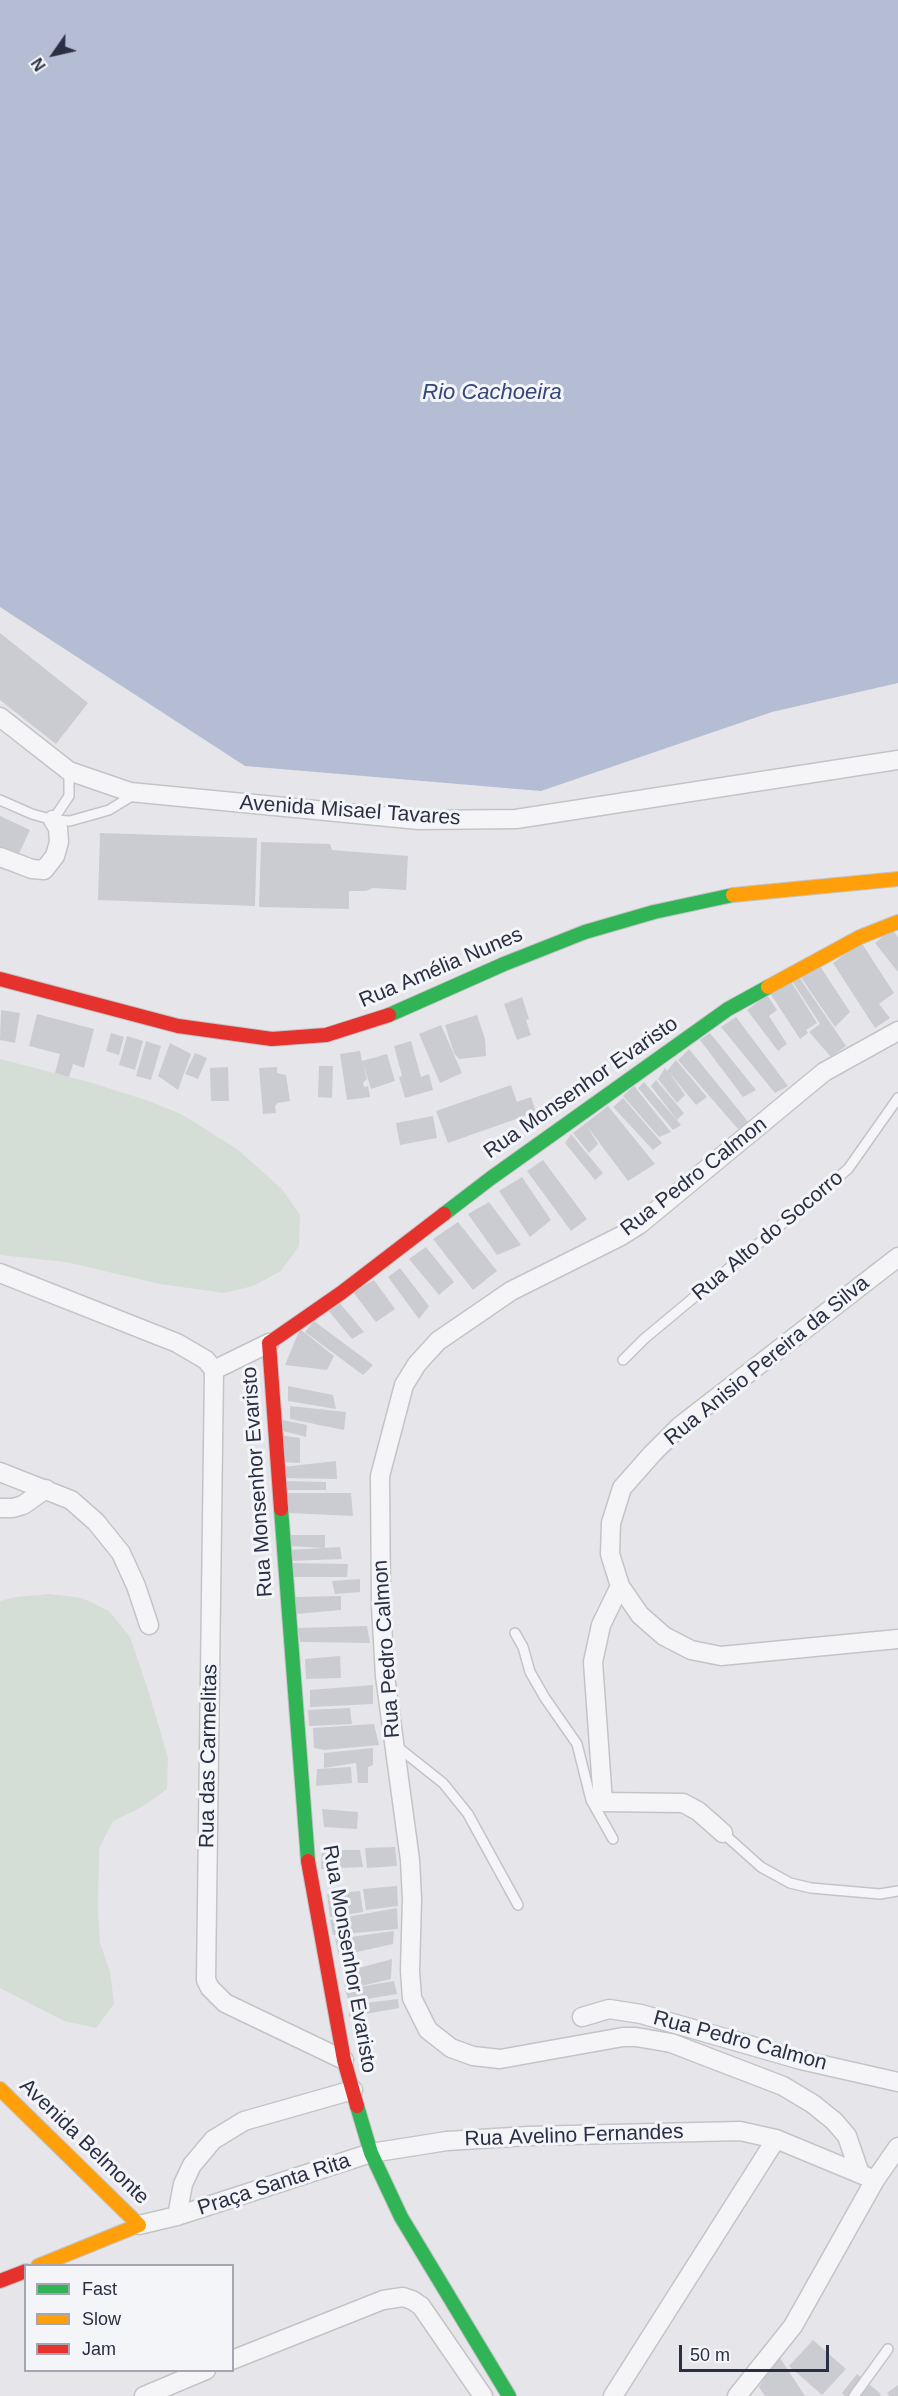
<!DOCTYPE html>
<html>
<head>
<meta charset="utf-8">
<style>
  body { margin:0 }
  #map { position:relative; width:898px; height:2396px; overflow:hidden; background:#e6e6ea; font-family:Arial,sans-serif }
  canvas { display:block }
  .legend { position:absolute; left:24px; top:2264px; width:210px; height:108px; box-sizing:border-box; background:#f4f5f9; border:2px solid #a4a6b1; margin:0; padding:8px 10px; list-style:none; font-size:18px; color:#2b2f44 }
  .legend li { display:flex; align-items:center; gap:12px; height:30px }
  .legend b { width:30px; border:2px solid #a4a6b1 }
  .north { position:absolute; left:24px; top:24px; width:60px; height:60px; -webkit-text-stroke:4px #f4f5f9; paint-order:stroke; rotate:236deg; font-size:16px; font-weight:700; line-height:24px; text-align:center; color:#2b2f44 }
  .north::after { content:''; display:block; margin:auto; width:21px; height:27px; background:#2b2f44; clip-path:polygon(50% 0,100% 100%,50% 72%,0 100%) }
  .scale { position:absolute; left:679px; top:2345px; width:150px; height:27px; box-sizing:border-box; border:3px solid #2b2f44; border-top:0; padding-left:8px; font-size:18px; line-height:21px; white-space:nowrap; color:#2b2f44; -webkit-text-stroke:4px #f4f5f9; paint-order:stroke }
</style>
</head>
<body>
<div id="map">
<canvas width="898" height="2396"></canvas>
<ul class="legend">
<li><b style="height:8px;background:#30b455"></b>Fast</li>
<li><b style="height:8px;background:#ff9f0a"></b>Slow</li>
<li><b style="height:8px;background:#e5322d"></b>Jam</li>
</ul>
<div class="north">N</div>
<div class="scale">50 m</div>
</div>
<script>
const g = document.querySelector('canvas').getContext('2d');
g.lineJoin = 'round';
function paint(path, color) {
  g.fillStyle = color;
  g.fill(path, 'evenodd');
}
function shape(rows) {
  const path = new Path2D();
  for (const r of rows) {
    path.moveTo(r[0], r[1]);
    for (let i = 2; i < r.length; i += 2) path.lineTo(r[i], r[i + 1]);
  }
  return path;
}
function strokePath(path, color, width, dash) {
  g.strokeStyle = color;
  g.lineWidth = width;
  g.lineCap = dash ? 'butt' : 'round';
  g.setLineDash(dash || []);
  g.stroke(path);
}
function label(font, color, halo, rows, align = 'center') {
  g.font = font + ' Arial,sans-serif';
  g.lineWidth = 6;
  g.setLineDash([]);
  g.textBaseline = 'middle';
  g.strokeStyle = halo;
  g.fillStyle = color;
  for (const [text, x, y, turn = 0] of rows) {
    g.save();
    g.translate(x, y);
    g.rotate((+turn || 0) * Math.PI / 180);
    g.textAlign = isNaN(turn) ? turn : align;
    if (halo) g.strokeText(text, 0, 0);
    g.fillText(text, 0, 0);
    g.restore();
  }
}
const green = shape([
  [0,1059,89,1082,149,1101,181,1114,210,1132,237,1149,282,1189,300,1215,299,1246,281,1271,253,1286,224,1293,160,1284,66,1262,0,1255],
  [49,1594,82,1598,109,1611,130,1637,150,1696,168,1758,167,1789,142,1807,113,1821,99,1849,98,1912,100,1943,110,1971,114,2004,96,2028,64,2021,0,1988,0,1601,15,1597]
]);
const water = shape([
  [0,0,898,0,898,683,772,712,541,791,245,766,0,607]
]);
const building = shape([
  [0,633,88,703,56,744,0,700],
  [0,816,30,830,15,862,0,854],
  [100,833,257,838,255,906,98,900],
  [261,842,330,844,332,850,408,856,406,890,373,888,366,891,349,891,349,909,259,907],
  [892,929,898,937,898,972,875,943],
  [861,942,894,993,879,1004,890,1018,875,1028,833,963],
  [818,963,850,1012,835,1027,800,976],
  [799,977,846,1046,831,1057,809,1032,820,1024,792,981],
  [790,980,817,1023,806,1030,808,1033,800,1039,770,993],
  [767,995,777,1010,769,1016,787,1044,778,1051,747,1010],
  [522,997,529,1019,526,1020,531,1035,517,1040,504,1004],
  [1,1010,20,1013,15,1043,0,1040],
  [37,1014,94,1029,84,1068,73,1064,69,1077,55,1073,60,1054,29,1046],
  [477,1015,485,1039,486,1056,459,1059,454,1053,445,1025],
  [736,1017,788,1086,775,1093,721,1027],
  [441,1025,462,1073,440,1083,419,1034],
  [111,1033,124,1037,119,1055,106,1051],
  [710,1033,756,1090,743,1097,700,1040],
  [127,1036,143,1041,135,1070,119,1065],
  [146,1041,161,1046,151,1080,136,1076],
  [411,1041,421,1077,429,1074,433,1090,405,1098,399,1077,402,1076,394,1046],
  [170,1043,191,1054,178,1090,158,1076],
  [689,1049,750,1124,738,1129,678,1060],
  [360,1051,362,1061,387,1054,395,1081,371,1089,363,1063,367,1079,363,1083,364,1087,368,1086,370,1097,347,1100,340,1054],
  [195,1053,207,1058,198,1079,185,1074],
  [676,1060,707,1097,696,1105,669,1072,685,1095,677,1103,658,1079,665,1068,667,1071],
  [319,1066,333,1066,332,1098,318,1097],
  [228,1067,229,1101,211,1101,210,1068],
  [277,1067,277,1073,286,1075,290,1101,278,1103,275,1106,276,1113,263,1114,259,1068],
  [656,1080,684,1113,677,1120,651,1086],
  [644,1082,681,1125,673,1130,638,1088],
  [511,1085,517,1102,531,1097,536,1112,448,1143,436,1111],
  [634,1086,671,1132,659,1137,623,1096],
  [623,1098,662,1143,653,1150,613,1107],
  [608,1106,655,1164,628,1181,587,1126,598,1144,589,1153,573,1133],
  [433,1116,437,1138,400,1145,396,1123],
  [571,1134,603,1173,595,1180,565,1143],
  [543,1160,587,1219,571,1231,527,1171],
  [522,1177,551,1220,530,1237,499,1191],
  [489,1202,521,1245,497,1255,468,1214],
  [458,1222,497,1271,473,1290,433,1239],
  [426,1247,454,1282,439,1295,409,1259],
  [400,1268,429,1306,419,1319,388,1277],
  [374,1280,395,1309,376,1322,353,1292],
  [338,1301,364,1332,352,1339,327,1309],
  [314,1321,373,1365,363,1375,305,1332],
  [300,1329,334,1356,327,1370,285,1365],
  [288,1386,333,1395,336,1409,288,1401],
  [290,1406,346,1412,344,1430,290,1419],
  [283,1420,307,1425,306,1437,283,1431],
  [279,1435,300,1438,300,1463,279,1462],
  [336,1461,337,1479,282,1478,282,1467],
  [285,1481,326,1482,326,1490,287,1490],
  [286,1493,351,1493,353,1516,289,1513],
  [289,1535,325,1535,325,1548,289,1546],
  [340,1547,342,1559,290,1561,288,1550],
  [290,1563,348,1564,347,1577,294,1577],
  [360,1579,360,1592,335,1594,332,1581],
  [341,1596,341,1610,296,1614,295,1597],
  [367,1626,370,1643,300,1642,298,1628],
  [340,1656,341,1678,306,1679,305,1659],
  [373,1685,373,1704,310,1707,310,1690],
  [350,1708,352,1724,309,1726,308,1710],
  [374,1724,379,1745,324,1750,314,1748,313,1728],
  [373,1748,373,1765,368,1767,368,1783,358,1783,356,1763,324,1768,324,1753],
  [351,1767,352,1783,316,1786,317,1769],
  [322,1809,358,1812,357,1829,324,1827],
  [395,1847,397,1866,367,1868,365,1848],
  [322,1850,360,1850,363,1867,321,1869],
  [397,1886,398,1906,366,1910,363,1889],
  [360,1891,363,1912,330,1917,327,1894],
  [397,1908,398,1929,333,1935,330,1920],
  [394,1931,393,1944,339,1956,335,1939],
  [392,1959,391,1979,353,1988,394,1981,397,1994,349,2002,345,1990,344,1972],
  [398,1999,399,2008,349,2017,349,2005],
  [813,2340,846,2369,822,2395,789,2366],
  [778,2355,805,2396,765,2396,759,2387],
  [857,2374,881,2394,880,2396,845,2396,842,2393],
  [898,2385,898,2396,889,2396,887,2393]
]);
const lane = shape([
  [0,800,32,814,53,820,70,821,109,810,135,794],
  [53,820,69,796,69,771],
  [623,1360,644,1339,848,1169,898,1098],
  [515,1633,523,1647,530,1672,545,1698,577,1744,591,1800,613,1839],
  [395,1745,443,1783,468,1814,518,1905],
  [723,1833,761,1867,790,1883,811,1888,880,1894,898,1891],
  [854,2396,888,2349]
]);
const street = shape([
  [0,717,69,771,130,792,419,820,516,819,898,760],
  [0,857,32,869,44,870,55,856,59,842,58,828,53,820],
  [898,1257,680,1426,652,1454,622,1488,611,1523,610,1554,620,1586,640,1615,664,1636,691,1650,721,1656,898,1639],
  [0,1273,177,1343,206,1360,214,1370,269,1343],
  [214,1370,206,1980,210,1988,225,2003,344,2060],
  [0,1472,71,1500,96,1522,121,1553,136,1586,149,1625],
  [0,1508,13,1508,23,1505,46,1489],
  [620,1586,601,1625,593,1662,603,1802,683,1803,698,1811,723,1833],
  [582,2017,609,2009,641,2014,801,2060,898,2082],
  [860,2174,847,2136,834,2121,813,2104,783,2086,671,2043,636,2037,623,2037,500,2059,473,2056,451,2048,428,2030,412,1998,410,1971,412,1899,410,1860,385,1676,381,1606,380,1476,404,1385,417,1364,438,1341,511,1291,621,1236,640,1224,824,1072,898,1031],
  [177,2216,183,2184,192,2165,213,2140,244,2121,353,2090],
  [139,2225,177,2216,371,2153,447,2141,528,2136,740,2131,776,2139,875,2180],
  [232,2360,383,2300,403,2297,412,2300,421,2306,483,2396],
  [144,2396,206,2370],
  [613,2396,776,2139],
  [737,2396,793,2326,875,2180,898,2147]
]);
const fast = shape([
  [389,1015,504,964,585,932,654,912,733,895],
  [444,1214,491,1178,728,1009,768,987],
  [281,1509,308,1861],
  [357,2106,371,2153,401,2217,509,2396]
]);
const slow = shape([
  [733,895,898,879],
  [768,987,860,937,898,922],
  [0,2089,139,2225,38,2266]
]);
const jam = shape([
  [0,979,178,1026,272,1039,326,1035,389,1015],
  [281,1509,269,1343,341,1293,444,1214],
  [308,1861,344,2060,357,2106],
  [0,2281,26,2271]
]);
const streetNames = [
  ["Avenida Misael Tavares",350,811,4],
  ["Rua Amélia Nunes",441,968,-23],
  ["Rua Monsenhor Evaristo",581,1088,-35],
  ["Rua Pedro Calmon",694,1177,-38],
  ["Rua Alto do Socorro",768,1236,-40],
  ["Rua Anisio Pereira da Silva",767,1361,-39],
  ["Rua Monsenhor Evaristo",258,1482,-94],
  ["Rua Pedro Calmon",387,1649,-94],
  ["Rua das Carmelitas",209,1756,-89],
  ["Rua Monsenhor Evaristo",349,1959,80],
  ["Rua Pedro Calmon",740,2041,15],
  ["Rua Avelino Fernandes",574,2136,-2],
  ["Avenida Belmonte",84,2142,44],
  ["Praça Santa Rita",274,2185,-18]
];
const waterNames = [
  ["Rio Cachoeira",492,393]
];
paint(green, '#d4ddd6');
paint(water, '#b5bdd4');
paint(building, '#cbccd1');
strokePath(lane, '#c4c4c8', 12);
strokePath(street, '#c4c4c8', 21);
strokePath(fast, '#c4c4c8', 16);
strokePath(slow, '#c4c4c8', 16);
strokePath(jam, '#c4c4c8', 16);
strokePath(lane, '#f5f5f7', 9);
strokePath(street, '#f5f5f7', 18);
strokePath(fast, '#30b455', 14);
strokePath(slow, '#ff9f0a', 14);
strokePath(jam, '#e5322d', 14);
label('21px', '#2b2f44', '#f4f5f9', streetNames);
label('italic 22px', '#354678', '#f4f5f9', waterNames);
</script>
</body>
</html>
